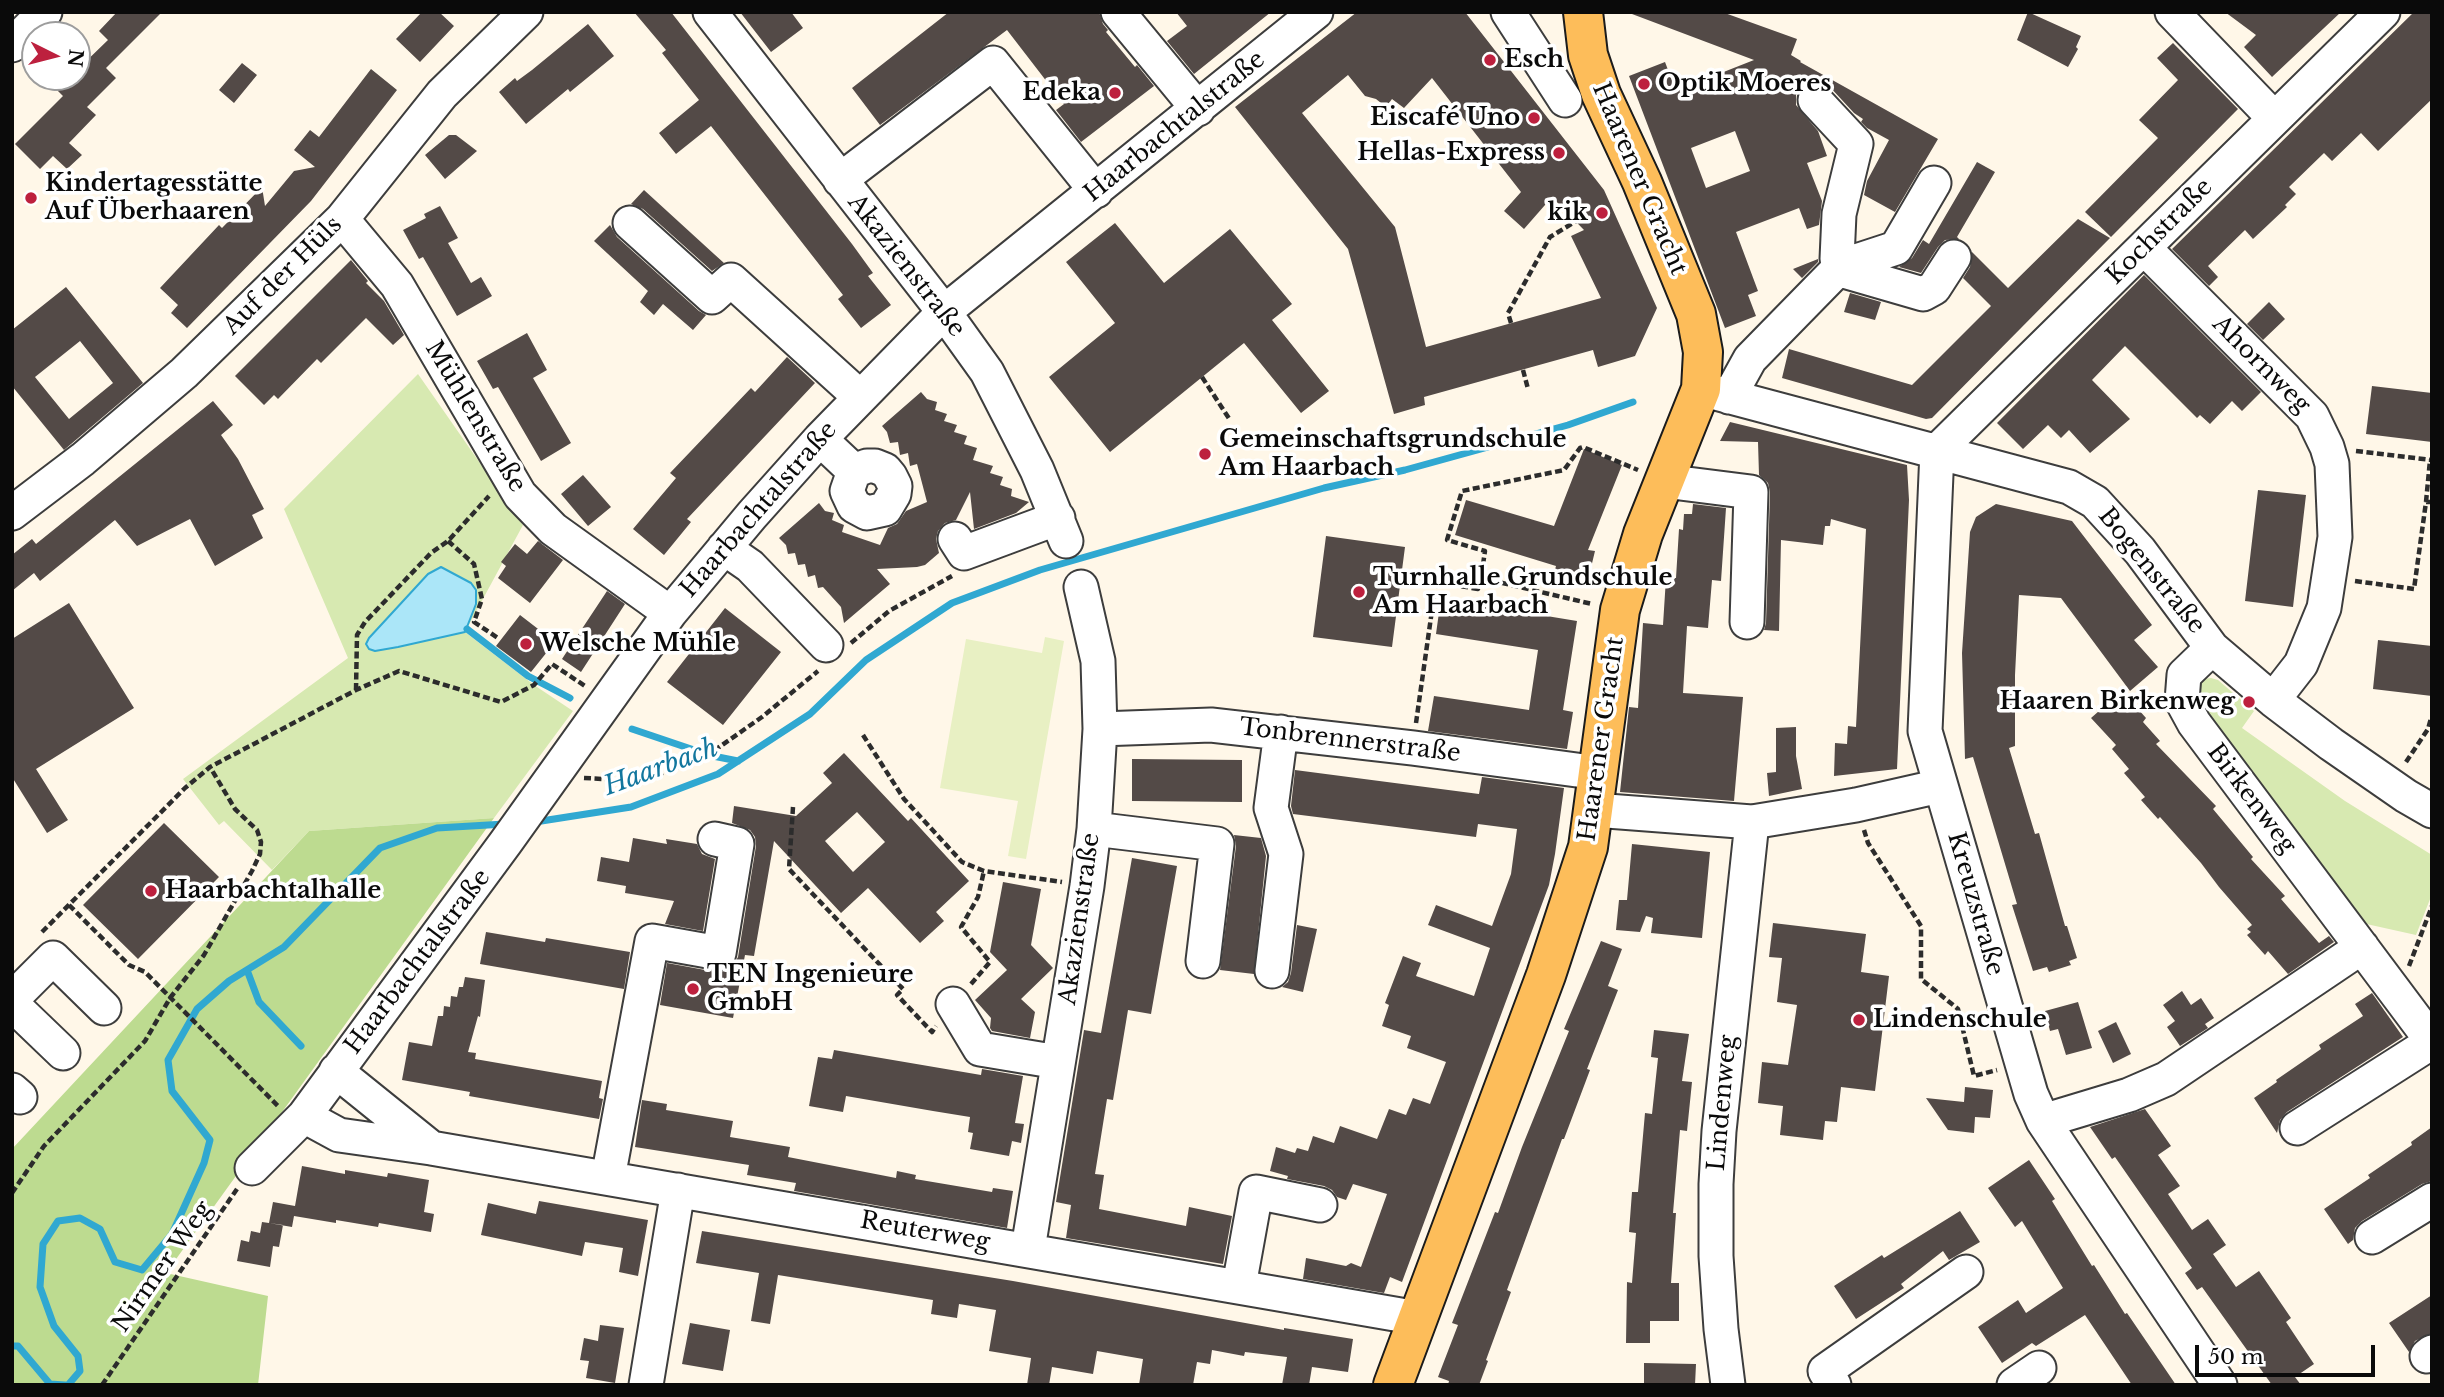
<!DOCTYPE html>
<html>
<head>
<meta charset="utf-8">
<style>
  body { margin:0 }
  #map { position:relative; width:2444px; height:1397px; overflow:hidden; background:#fff7e8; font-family:"Libre Baskerville",serif }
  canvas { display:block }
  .frame { position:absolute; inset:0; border:14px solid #0a0a0a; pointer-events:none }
  .north { position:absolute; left:21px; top:21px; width:70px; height:70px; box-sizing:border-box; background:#fff; border:2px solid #9d9d9d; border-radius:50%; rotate:96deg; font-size:19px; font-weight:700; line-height:28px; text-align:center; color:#0a0a0a }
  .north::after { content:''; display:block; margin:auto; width:24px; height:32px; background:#bd203e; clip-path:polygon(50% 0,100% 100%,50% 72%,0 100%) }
  .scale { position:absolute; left:2195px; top:1345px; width:180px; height:32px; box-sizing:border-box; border:4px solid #0a0a0a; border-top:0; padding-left:9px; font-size:21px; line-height:24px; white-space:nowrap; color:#0a0a0a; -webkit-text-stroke:5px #fff; paint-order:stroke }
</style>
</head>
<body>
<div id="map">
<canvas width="2444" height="1397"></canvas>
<div class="frame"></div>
<div class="north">N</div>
<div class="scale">50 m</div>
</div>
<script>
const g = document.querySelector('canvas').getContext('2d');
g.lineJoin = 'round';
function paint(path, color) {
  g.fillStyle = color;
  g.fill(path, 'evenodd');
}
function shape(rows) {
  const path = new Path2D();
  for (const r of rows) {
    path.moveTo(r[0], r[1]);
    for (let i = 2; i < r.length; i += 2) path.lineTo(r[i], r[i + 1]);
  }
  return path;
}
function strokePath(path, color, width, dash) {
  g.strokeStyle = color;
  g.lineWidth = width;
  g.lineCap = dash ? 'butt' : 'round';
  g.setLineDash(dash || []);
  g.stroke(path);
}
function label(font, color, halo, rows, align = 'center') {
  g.font = font + ' "Libre Baskerville",serif';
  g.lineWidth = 7;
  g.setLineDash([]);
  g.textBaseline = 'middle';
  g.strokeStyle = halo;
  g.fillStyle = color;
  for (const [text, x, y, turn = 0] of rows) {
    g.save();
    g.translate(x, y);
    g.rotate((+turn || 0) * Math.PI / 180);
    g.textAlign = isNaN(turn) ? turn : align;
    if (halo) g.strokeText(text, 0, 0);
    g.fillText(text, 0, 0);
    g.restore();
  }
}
const green = shape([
  [418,374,523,525,465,632,534,685,573,711,494,818,309,831,272,870,224,821,219,825,183,779,348,658,284,509],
  [2211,678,2218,680,2254,711,2242,728,2345,801,2432,855,2432,894,2416,935,2362,923,2202,710,2195,692,2197,685,2203,679]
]);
const forest = shape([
  [494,818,166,1273,268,1296,258,1385,12,1385,12,1149,309,831]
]);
const pitch = shape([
  [1045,637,1064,641,1026,859,1008,856,1018,801,940,788,966,639,1042,653]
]);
const water = shape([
  [441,567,471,583,476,590,476,604,465,632,398,647,375,651,369,649,366,644,369,638,428,574,441,567]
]);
const stream = shape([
  [467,629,528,676,570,698],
  [632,729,703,753],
  [713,756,738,761],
  [535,822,631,807,718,774,810,714,866,660,952,603,1040,570,1324,488,1405,470,1568,425,1633,402],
  [247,970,259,1002,301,1046],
  [12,1346,18,1346,50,1384,65,1385],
  [68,1385,80,1371,78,1356,54,1326,40,1287,43,1244,58,1221,80,1218,100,1229,115,1262,142,1270,172,1234,204,1163,210,1140,172,1091,168,1060,197,1009,229,981,284,947,380,848,437,828,505,824]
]);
const building = shape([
  [117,12,162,12,106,68,116,78,87,107,96,115,69,143,82,155,67,169,53,156,40,169,15,144,63,96,57,90,70,77,77,77,77,70,108,40,99,31],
  [422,12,439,12,454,26,420,62,396,39],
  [634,12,671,12,852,244,873,273,868,276,891,305,861,328,838,299,843,295,711,126,676,154,659,133,699,100,662,53,666,50],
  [740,12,791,12,803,28,771,52],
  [949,12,1099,12,1103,24,1108,30,1106,32,1135,67,1137,65,1154,86,1081,142,1056,110,1064,104,1007,30,880,125,852,88],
  [1176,12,1271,12,1194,74,1167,41,1187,26],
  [1357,12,1465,12,1604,190,1657,308,1635,356,1598,367,1593,350,1424,397,1425,405,1394,414,1348,249,1235,107],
  [1348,75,1365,96,1376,99,1386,107,1392,99,1404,108,1432,78,1521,192,1504,211,1524,229,1552,197,1584,230,1571,236,1601,298,1426,347,1395,227,1302,113],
  [1632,12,1722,12,1797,39,1791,55,1801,61,1800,62,1938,139,1895,212,1864,195,1867,181,1889,140,1867,128,1861,122,1863,119,1854,113,1829,86,1820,81,1811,81,1803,85,1798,82,1800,88,1796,95,1796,105,1818,131,1827,156,1807,163,1822,201,1819,225,1807,229,1799,208,1736,232,1758,291,1748,295,1756,316,1725,328,1629,76,1665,62,1673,83,1680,80,1683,88,1754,60,1632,14],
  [1735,131,1750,171,1706,188,1691,148],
  [2028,12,2081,36,2076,47,2078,49,2068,67,2017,40],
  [2225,12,2341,12,2272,77,2244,47,2256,35],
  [2414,12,2432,12,2432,99,2378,151,2361,133,2332,161,2324,153,2289,187,2296,194,2285,205,2287,207,2253,239,2245,230,2208,266,2218,277,2209,286,2172,249],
  [588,24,614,56,570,92,568,89,526,124,499,92,515,78,517,81,532,70],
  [2173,43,2238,109,2111,237,2085,212,2158,138,2139,120,2178,80,2157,58],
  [242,63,257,75,234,103,219,90],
  [371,69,397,90,311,201,187,328,171,313,178,305,160,288,219,225,222,228,262,187,265,206,294,171,315,167,294,150,310,130,319,137],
  [449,135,456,135,477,151,445,179,425,155],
  [1977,162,1995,172,1957,237,1959,239,1945,240,1938,247,1921,273,1899,267,1912,258,1923,240,1929,244],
  [644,190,714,254,724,263,712,271,643,209,631,204],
  [440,206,458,238,448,243,471,283,481,277,492,296,457,316,423,257,419,259,403,230,426,218,424,214],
  [2078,219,2110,238,1932,418,1926,419,1782,378,1789,349,1912,385,1991,306,1963,278,1970,267,1972,252,2008,288],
  [1115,223,1164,283,1230,229,1292,304,1272,320,1329,391,1301,413,1244,343,1110,452,1049,377,1115,323,1066,262],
  [610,225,617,237,699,311,706,315,693,330,663,304,654,315,640,302,648,291,594,241],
  [1818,259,1818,262,1802,278,1793,269],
  [351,260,368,281,366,283,384,301,404,335,393,345,366,318,321,363,317,359,278,399,274,395,264,405,235,376],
  [2144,275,2261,392,2242,411,2232,401,2210,424,2200,415,2197,418,2125,346,2092,380,2130,419,2090,453,2069,430,2061,438,2048,425,2023,449,1997,423],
  [66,287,143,383,64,450,12,386,12,330],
  [80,341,113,383,69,419,35,377],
  [1850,293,1881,302,1875,320,1844,312],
  [2269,302,2285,319,2263,340,2247,324],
  [527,333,547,370,533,378,571,443,541,461,498,387,493,389,477,361],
  [787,357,815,383,687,519,691,522,664,555,633,529,676,478,670,473,751,388,755,392],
  [2372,386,2432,393,2432,442,2366,434],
  [921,392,927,399,937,402,935,410,947,414,944,421,957,425,954,432,967,436,964,444,977,448,973,460,993,466,990,473,1003,477,1000,485,1012,489,1011,496,1029,502,1016,513,974,529,970,492,956,520,945,523,938,531,936,539,939,553,925,565,917,567,877,569,890,584,844,623,841,607,823,587,818,588,815,575,808,577,805,564,798,565,795,553,788,554,786,545,779,538,819,503,825,511,834,513,832,520,844,525,842,532,880,545,888,528,897,524,906,511,927,502,917,464,910,466,908,453,900,455,898,442,890,443,887,432,882,426],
  [213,401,233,425,221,435,238,459,264,509,252,515,263,538,215,566,190,519,137,546,115,520,40,581,34,573,12,591,12,555,32,539,36,544],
  [1730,422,1907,465,1909,500,1897,769,1834,776,1835,743,1847,744,1848,726,1856,727,1866,529,1831,519,1830,526,1825,526,1823,545,1781,540,1779,631,1764,630,1766,623,1770,492,1768,483,1759,475,1758,442,1720,441],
  [1584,449,1622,465,1588,550,1595,551,1587,584,1553,577,1556,566,1455,535,1466,500,1554,526],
  [583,475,611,507,588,526,561,494],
  [2258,490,2306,495,2293,607,2245,601],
  [1693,504,1726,508,1721,581,1712,580,1708,628,1687,626,1683,693,1743,697,1734,801,1620,792,1629,707,1638,708,1643,623,1663,625,1666,578,1676,578,1679,529,1683,530,1684,514,1692,514],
  [1996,504,2072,521,2152,625,2134,640,2158,667,2130,691,2061,598,2019,595,2015,675,2015,746,2009,748,2035,834,2039,833,2065,926,2067,926,2077,958,2069,961,2071,965,2049,972,2047,967,2033,971,2012,905,2017,904,1973,757,1965,759,1962,653,1970,532,1976,517],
  [1326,536,1405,547,1392,647,1313,637],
  [538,541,563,560,530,603,498,578,506,566,501,562,515,544,527,554],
  [607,591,625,604,581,672,562,659],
  [1454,598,1499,605,1498,608,1577,621,1563,710,1573,712,1567,749,1428,731,1434,696,1529,710,1538,650,1436,634,1440,605,1453,607],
  [69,603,134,708,36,769,68,820,47,833,12,777,12,639],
  [725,608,781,652,723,725,667,682],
  [520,615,555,642,531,672,496,646],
  [2378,640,2432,646,2432,696,2373,689],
  [2122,691,2146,718,2143,722,2160,741,2156,744,2216,806,2213,809,2253,857,2251,859,2285,896,2281,899,2319,943,2329,936,2334,942,2288,974,2268,951,2265,955,2247,935,2251,932,2247,929,2252,925,2219,887,2201,863,2160,817,2158,819,2141,800,2145,797,2124,773,2129,769,2112,749,2116,745,2091,718],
  [1796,727,1796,756,1802,789,1769,796,1767,773,1776,772,1776,728],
  [844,753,908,821,911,818,969,881,936,912,944,921,920,943,868,888,841,913,774,841,754,956,745,955,733,1018,660,1005,667,963,716,972,725,971,733,966,738,957,756,846,755,837,750,830,732,823,734,806,796,816,832,783,823,773],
  [857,812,885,842,853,872,825,841],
  [1132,759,1242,760,1242,802,1132,801],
  [1295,770,1479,794,1482,777,1564,788,1555,854,1549,885,1402,1282,1390,1277,1384,1293,1303,1279,1306,1258,1346,1266,1351,1263,1361,1267,1387,1194,1353,1184,1346,1200,1337,1197,1332,1190,1324,1186,1287,1179,1288,1176,1270,1171,1276,1147,1295,1153,1297,1148,1308,1151,1313,1136,1334,1143,1340,1126,1377,1139,1389,1109,1406,1115,1413,1098,1430,1104,1446,1062,1407,1048,1411,1036,1382,1026,1389,1005,1385,1003,1403,956,1421,963,1416,976,1474,996,1490,948,1428,925,1436,905,1492,926,1511,874,1517,829,1478,824,1476,837,1293,814,1291,806],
  [164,823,219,877,138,959,83,905],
  [1234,835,1261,838,1266,856,1254,974,1220,970,1236,846],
  [633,838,667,844,666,839,697,844,702,854,715,859,703,931,665,924,674,901,625,893,626,886,597,881,601,857,629,862],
  [1632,844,1710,852,1702,938,1651,933,1653,918,1646,916,1640,932,1616,930,1619,900,1627,900],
  [1132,858,1177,866,1151,1014,1128,1010,1113,1100,1107,1099,1095,1174,1104,1175,1099,1209,1186,1226,1189,1207,1232,1216,1223,1264,1066,1238,1071,1205,1056,1202,1084,1030,1101,1033],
  [1003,882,1041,889,1031,945,1053,968,1021,999,1035,1012,1030,1038,992,1031,990,1028,991,1018,975,1000,1007,970,990,952],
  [1773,923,1866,934,1861,972,1889,976,1875,1091,1841,1087,1837,1122,1825,1121,1823,1140,1780,1135,1783,1106,1758,1103,1762,1062,1788,1065,1797,1005,1777,1002,1782,958,1769,957],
  [1297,925,1317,929,1303,992,1282,987,1288,982,1291,973],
  [486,932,545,942,546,938,630,952,624,989,480,964],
  [1601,941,1622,949,1608,986,1618,990,1587,1069,1590,1070,1564,1139,1562,1139,1507,1290,1511,1292,1486,1360,1488,1361,1479,1385,1448,1385,1449,1381,1438,1377,1458,1325,1452,1323,1495,1212,1498,1213,1522,1147,1569,1031,1564,1029],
  [465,977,485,980,480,1017,478,1016,468,1052,476,1053,475,1059,602,1081,599,1098,603,1099,599,1119,469,1096,470,1092,402,1080,409,1042,432,1046,438,1016,443,1016,444,1006,450,1007,451,996,457,997,459,987,463,987],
  [2182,991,2191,1005,2201,998,2214,1018,2205,1024,2208,1028,2180,1046,2167,1027,2175,1021,2163,1005],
  [2372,993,2403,1037,2287,1112,2280,1120,2277,1133,2254,1098,2277,1082,2276,1080,2321,1049,2319,1045,2363,1016,2355,1004],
  [2078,1002,2092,1048,2066,1055,2058,1029,2050,1031,2045,1011],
  [2116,1022,2131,1054,2113,1063,2098,1031],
  [1654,1030,1689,1034,1682,1081,1692,1082,1687,1131,1680,1130,1673,1213,1676,1213,1671,1283,1679,1283,1679,1321,1650,1321,1650,1343,1626,1343,1627,1282,1632,1283,1636,1233,1629,1232,1632,1192,1638,1192,1645,1113,1652,1114,1658,1058,1651,1057],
  [834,1050,981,1075,982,1069,1023,1076,1015,1123,1024,1124,1021,1143,1012,1141,1009,1156,970,1149,973,1133,968,1132,970,1117,933,1111,846,1096,843,1112,809,1106,818,1057,832,1059],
  [1965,1087,1993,1090,1990,1118,1975,1117,1974,1133,1948,1130,1926,1098,1964,1102],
  [642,1100,667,1104,666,1110,733,1121,730,1137,790,1147,788,1157,896,1178,897,1171,916,1175,915,1179,992,1192,993,1188,1013,1191,1007,1228,794,1191,796,1183,747,1175,749,1165,635,1147],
  [2145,1109,2171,1146,2158,1155,2180,1186,2168,1194,2192,1230,2208,1219,2226,1245,2213,1254,2236,1287,2259,1271,2291,1318,2286,1322,2314,1364,2295,1377,2301,1385,2272,1385,2202,1287,2197,1290,2185,1273,2192,1268,2115,1157,2112,1159,2090,1127],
  [2432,1127,2432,1181,2422,1184,2362,1221,2355,1228,2353,1240,2348,1244,2324,1209,2370,1178,2368,1175,2412,1145,2411,1142],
  [2029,1160,2055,1199,2052,1201,2092,1266,2094,1265,2125,1314,2127,1313,2176,1385,2132,1385,2085,1315,2036,1346,2032,1343,2002,1363,1978,1327,2018,1300,2026,1313,2063,1288,2022,1221,2015,1227,1988,1188],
  [302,1166,345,1174,345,1170,387,1177,388,1173,429,1180,424,1212,434,1214,431,1232,379,1223,378,1227,336,1220,336,1223,294,1216,292,1227,269,1223,273,1202,295,1206],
  [539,1201,648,1220,638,1276,619,1272,623,1248,585,1242,582,1256,481,1235,488,1203,536,1214],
  [1960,1211,1980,1242,1949,1260,1943,1251,1901,1284,1904,1288,1856,1319,1834,1286,1882,1255,1884,1258],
  [262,1222,283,1225,279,1247,273,1246,270,1267,237,1261,241,1240,249,1242,251,1231,260,1233],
  [702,1231,1013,1281,1284,1330,1284,1328,1353,1339,1348,1372,1312,1367,1309,1385,1282,1385,1287,1357,1245,1352,1244,1356,1212,1350,1210,1364,1197,1362,1193,1385,1139,1385,1143,1359,1097,1351,1093,1374,1052,1367,1049,1385,1027,1385,1031,1358,989,1351,996,1310,959,1304,957,1318,931,1314,933,1300,778,1275,770,1324,751,1321,759,1273,696,1263],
  [2432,1295,2432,1333,2415,1341,2409,1352,2389,1323],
  [690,1323,730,1330,723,1371,682,1364],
  [600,1325,624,1328,615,1383,586,1378,589,1361,580,1360,584,1338,598,1341],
  [1644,1363,1696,1364,1695,1385,1644,1385]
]);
const path = shape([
  [1511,323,1508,313,1550,237,1578,220],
  [1523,370,1528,389],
  [1202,377,1230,420],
  [2356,451,2432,460],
  [2426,502,2430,460],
  [448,541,474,564,482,599,474,622,498,638],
  [1481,578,1592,604],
  [2355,581,2414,589,2426,502,2432,502],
  [851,643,889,611,952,576],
  [356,690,357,635,365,622,431,553,448,541,489,496],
  [1416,723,1436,582,1478,589,1481,578,1485,551,1447,540,1462,491,1564,470,1580,448,1583,447,1638,470],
  [863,735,904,799,962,862,984,871,1062,882],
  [2406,762,2428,729,2431,718],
  [584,778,641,781,705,757,762,717,818,671],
  [793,807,789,869,903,989,897,995,932,1032,936,1026],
  [1864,830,1868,843,1921,926,1921,979,1958,1009,1974,1076,1997,1070],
  [69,905,129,965,145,972,278,1106],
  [42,932,185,788,210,767,356,690,399,671,501,702,534,685,552,664,585,686],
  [2409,966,2432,906],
  [971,984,990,962,961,927,978,897,984,871],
  [12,1193,44,1146,145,1041,170,998,204,955,252,871,260,854,261,842,257,830,235,809,210,767],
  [102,1385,237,1189]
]);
const minor = shape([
  [710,12,944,312,987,372,1037,470,1066,541],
  [1118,12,1198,109],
  [1508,12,1565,100],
  [2172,12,2274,118],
  [12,45,45,12],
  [840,180,993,63,1096,191],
  [1934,183,1896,248,1841,266,1847,272,1923,294,1934,288,1954,257],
  [342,219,397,285,520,495,553,529,670,613],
  [630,223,712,297,731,280,860,397],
  [2144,248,2312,416,2327,447,2332,464,2335,537,2324,608,2301,664,2273,700],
  [1701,389,2069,487,2095,502,2140,551,2212,648,2273,700,2331,744,2406,796,2432,811],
  [1729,397,1750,359,1841,266,1837,259,1839,214,1856,144,1815,100],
  [820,439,854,471,847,491,854,506,867,513,885,509,894,494,895,486,890,476,885,470,875,466,867,466,854,471],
  [1937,451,1925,731,2031,1094,2043,1121,2220,1385],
  [1937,451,2383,12],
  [1664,481,1751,492,1747,622],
  [12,513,83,459,184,373,342,219,442,94,526,12],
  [955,539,964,553,1058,518],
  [724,548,750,566,826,645],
  [2212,648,2184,675,2182,701,2194,723,2432,1041],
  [1100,729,1211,725,1413,748,1599,773],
  [1594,810,1752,822,1856,805,1940,786],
  [1094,829,1217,844,1203,961],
  [1272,971,1286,854,1271,808,1281,732],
  [12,999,53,958,104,1008],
  [12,1004,63,1053],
  [953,1004,980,1049,1058,1062],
  [336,1071,429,1146],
  [12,1090,20,1097],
  [304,1116,339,1135,431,1148,1418,1318],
  [2043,1121,2129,1095,2166,1079,2362,947],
  [2297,1128,2432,1042],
  [252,1168,304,1116,506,842,670,613,752,515,820,439,944,312,1316,12],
  [608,1178,652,941,719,953,737,844,715,839],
  [2372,1237,2432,1200],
  [1028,1249,1087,886,1094,829,1100,729,1098,661,1081,587],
  [1239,1286,1256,1192,1320,1205],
  [2427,1356,2432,1352],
  [646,1385,678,1190],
  [1728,1385,1721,1329,1716,1256,1716,1184,1719,1131,1752,822],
  [1834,1385,1825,1371,1966,1272],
  [2014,1385,2039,1368]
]);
const major = shape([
  [1393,1385,1546,975,1588,847,1620,610,1643,534,1701,389,1703,352,1696,314,1642,182,1601,94,1588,55,1583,12]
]);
const markers = [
  [1490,60,7,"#bd203e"],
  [1644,84,7,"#bd203e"],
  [1115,93,7,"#bd203e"],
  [1534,118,7,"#bd203e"],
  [1559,153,7,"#bd203e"],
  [31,198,7,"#bd203e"],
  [1602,213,7,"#bd203e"],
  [1205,454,7,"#bd203e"],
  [1359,592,7,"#bd203e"],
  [526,644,7,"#bd203e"],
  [2249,702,7,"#bd203e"],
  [151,891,7,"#bd203e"],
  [693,989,7,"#bd203e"],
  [1859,1020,7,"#bd203e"]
];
const poiNames = [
  ["Esch",1504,60],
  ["Optik Moeres",1658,84],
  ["Edeka",1101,93,"right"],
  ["Eiscafé Uno",1520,118,"right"],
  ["Hellas-Express",1545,153,"right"],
  ["Kindertagesstätte",45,184],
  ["Auf Überhaaren",45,212],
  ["kik",1588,213,"right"],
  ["Gemeinschaftsgrundschule",1219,440],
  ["Am Haarbach",1219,468],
  ["Turnhalle Grundschule",1373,578],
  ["Am Haarbach",1373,606],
  ["Welsche Mühle",540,644],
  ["Haaren Birkenweg",2235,702,"right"],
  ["Haarbachtalhalle",165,891],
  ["TEN Ingenieure",707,975],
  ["GmbH",707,1003],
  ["Lindenschule",1873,1020]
];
const streetNames = [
  ["Haarbachtalstraße",1175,127,-39],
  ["Haarener Gracht",1639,179,67],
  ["Kochstraße",2160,232,-45],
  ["Akazienstraße",906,266,52],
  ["Auf der Hüls",283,276,-45],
  ["Ahornweg",2261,365,45],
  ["Mühlenstraße",475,417,59],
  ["Haarbachtalstraße",759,510,-49],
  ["Bogenstraße",2151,571,51],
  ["Haarener Gracht",1602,739,-82],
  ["Tonbrennerstraße",1350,741,7],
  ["Birkenweg",2251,799,53],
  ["Kreuzstraße",1975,904,74],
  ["Akazienstraße",1080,919,-82],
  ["Haarbachtalstraße",418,962,-53],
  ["Lindenweg",1723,1103,-85],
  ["Reuterweg",925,1232,10],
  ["Nirmer Weg",163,1267,-55]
];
const waterNames = [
  ["Haarbach",661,768,-20]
];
paint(green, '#d7e9b1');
paint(forest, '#bddb90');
paint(pitch, '#e8f0c3');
paint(water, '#abe6f8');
strokePath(water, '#30a8d1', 2);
strokePath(stream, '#30a8d1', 7);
paint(building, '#534a47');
strokePath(minor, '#3d3d3d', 37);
strokePath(major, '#1b1b1b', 42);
strokePath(path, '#2c2c2c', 4.5, [7, 3.5]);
strokePath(minor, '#fff', 33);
strokePath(major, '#fdbd5a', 38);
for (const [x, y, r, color] of markers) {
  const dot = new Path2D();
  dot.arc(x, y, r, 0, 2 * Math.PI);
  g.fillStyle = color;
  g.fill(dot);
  strokePath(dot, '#fff', 2.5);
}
label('bold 24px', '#0a0a0a', '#fff', poiNames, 'left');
label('24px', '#0a0a0a', '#fff', streetNames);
label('italic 26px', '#12769e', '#fff', waterNames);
</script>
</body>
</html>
